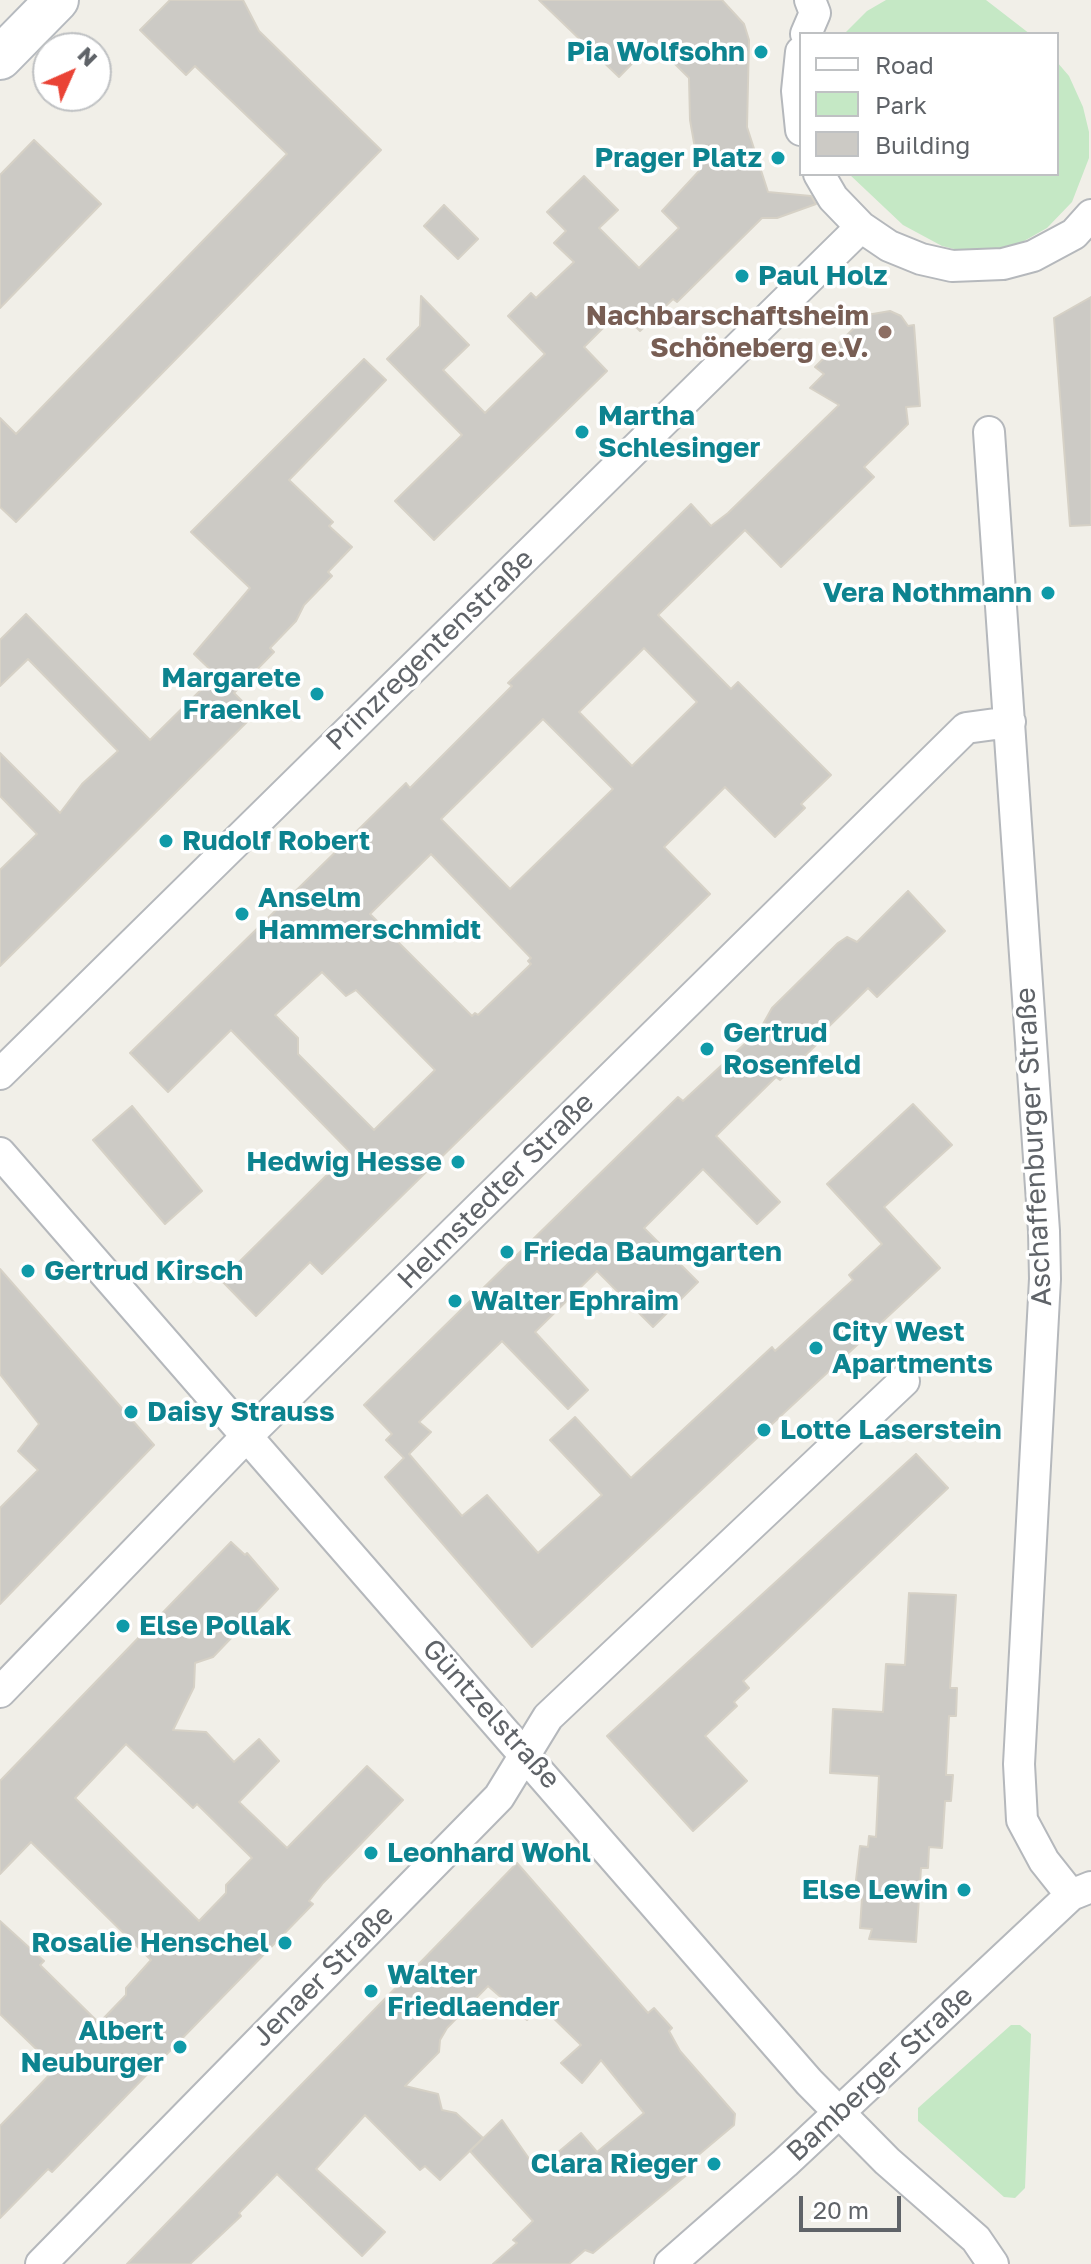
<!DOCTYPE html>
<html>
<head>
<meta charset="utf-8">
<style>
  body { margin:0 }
  #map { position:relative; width:1091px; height:2264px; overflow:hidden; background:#f1efe8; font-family:"Golos Text",sans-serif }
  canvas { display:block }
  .legend { position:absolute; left:799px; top:32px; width:260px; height:144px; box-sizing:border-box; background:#fff; border:2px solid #bfc1c3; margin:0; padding:10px 14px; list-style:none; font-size:24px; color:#5f6368 }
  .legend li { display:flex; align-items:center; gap:16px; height:40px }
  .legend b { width:40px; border:2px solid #bfc1c3 }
  .north { position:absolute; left:32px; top:32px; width:80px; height:80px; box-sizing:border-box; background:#fff; border:2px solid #bfc1c3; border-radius:50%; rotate:45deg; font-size:22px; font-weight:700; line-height:32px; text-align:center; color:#5f6368 }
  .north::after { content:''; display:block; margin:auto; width:28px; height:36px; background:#ea4335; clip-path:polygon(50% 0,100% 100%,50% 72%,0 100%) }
  .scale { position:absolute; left:799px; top:2196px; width:102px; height:36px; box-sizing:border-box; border:4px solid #5f6368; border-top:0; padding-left:10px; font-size:24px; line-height:28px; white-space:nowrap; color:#5f6368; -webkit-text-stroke:6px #fff; paint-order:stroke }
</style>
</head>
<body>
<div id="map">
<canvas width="1091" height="2264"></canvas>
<ul class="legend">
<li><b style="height:10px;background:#fff"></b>Road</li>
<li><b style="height:22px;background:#c5e8c5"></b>Park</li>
<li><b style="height:22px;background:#cccac5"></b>Building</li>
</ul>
<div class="north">N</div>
<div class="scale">20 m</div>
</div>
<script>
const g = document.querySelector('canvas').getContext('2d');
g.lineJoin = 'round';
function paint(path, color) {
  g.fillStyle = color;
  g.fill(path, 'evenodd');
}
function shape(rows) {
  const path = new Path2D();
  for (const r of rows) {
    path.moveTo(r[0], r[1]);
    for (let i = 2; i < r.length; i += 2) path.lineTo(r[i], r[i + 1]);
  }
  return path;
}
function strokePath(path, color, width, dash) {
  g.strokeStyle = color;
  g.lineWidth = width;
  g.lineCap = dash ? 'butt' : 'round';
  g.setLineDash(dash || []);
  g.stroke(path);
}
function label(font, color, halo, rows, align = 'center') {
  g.font = font + ' "Golos Text",sans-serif';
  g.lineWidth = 7;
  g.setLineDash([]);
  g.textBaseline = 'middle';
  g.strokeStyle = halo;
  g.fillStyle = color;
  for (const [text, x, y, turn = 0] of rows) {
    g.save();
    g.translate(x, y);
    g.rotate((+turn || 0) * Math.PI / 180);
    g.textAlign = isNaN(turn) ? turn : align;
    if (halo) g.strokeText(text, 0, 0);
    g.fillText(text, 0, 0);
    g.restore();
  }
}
const green = shape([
  [886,0,986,0,1030,34,844,34,867,11],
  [1057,62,1069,76,1083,107,1089,132,1089,158,1072,202,1047,228,1017,245,998,251,966,252,942,246,903,225,849,174,1057,174],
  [1011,2025,1020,2025,1031,2034,1025,2188,1015,2198,1004,2197,918,2121,918,2108]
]);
const building = shape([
  [170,0,243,0,259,31,381,150,16,522,0,507,0,418,16,434,287,154,195,66,186,75,140,30,170,0],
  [539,0,722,0,744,24,749,40,747,127,768,192,811,196,816,204,777,218,762,218,677,302,673,299,640,331,620,311,584,347,607,371,434,540,395,501,462,435,387,359,420,326,421,296,469,345,443,370,485,413,545,354,508,316,531,293,536,298,574,262,554,243,566,231,547,212,584,176,618,210,599,228,639,268,679,228,662,211,699,171,690,120,689,78,653,42,619,77,539,0],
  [34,140,101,204,0,308,0,175,34,140],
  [444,205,478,239,458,259,424,226,444,205],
  [1091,297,1091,525,1070,526,1054,318,1091,297],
  [890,311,901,316,908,326,914,325,920,406,906,407,908,424,864,467,874,477,781,567,745,530,658,615,731,689,738,682,831,775,801,804,805,808,775,837,725,787,664,847,710,894,322,1274,310,1262,256,1316,221,1280,350,1152,231,1030,168,1092,130,1053,406,783,410,788,512,686,508,683,691,504,711,526,728,513,839,405,810,388,824,374,815,367,867,315,890,311],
  [644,648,697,702,632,766,579,712,644,648],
  [543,719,613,789,510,889,441,819,543,719],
  [431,854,531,958,528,961,531,964,478,1015,475,1013,472,1016,370,914,431,854],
  [322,972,346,996,356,990,435,1070,374,1130,298,1054,298,1038,275,1015,322,972],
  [364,359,386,380,289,480,333,522,329,526,352,547,328,572,332,576,304,605,296,621,270,648,274,652,234,693,255,714,0,966,0,870,37,834,0,796,0,753,60,813,82,784,118,751,28,659,0,686,0,640,26,614,150,740,216,675,194,654,250,588,191,532,364,359],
  [908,891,945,931,877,997,868,988,813,1042,816,1045,780,1080,776,1077,716,1136,780,1202,757,1224,703,1169,644,1228,698,1282,653,1327,597,1271,535,1332,588,1390,568,1409,502,1341,419,1422,431,1432,409,1454,462,1516,487,1495,538,1553,602,1495,550,1440,575,1417,631,1478,772,1347,775,1351,853,1280,849,1275,882,1244,827,1184,913,1104,952,1145,884,1207,940,1268,532,1647,385,1477,404,1458,386,1440,392,1434,364,1405,678,1097,683,1101,750,1039,753,1042,772,1008,838,943,847,937,857,942,908,891],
  [132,1106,202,1191,165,1224,93,1140,132,1106],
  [0,1269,154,1445,0,1604,0,1508,38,1470,18,1451,39,1424,0,1374,0,1269],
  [916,1454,948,1488,743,1681,749,1688,734,1702,737,1706,705,1736,747,1781,693,1831,607,1736,916,1454],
  [231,1542,245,1555,247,1553,278,1589,213,1657,195,1663,194,1687,173,1730,206,1732,234,1762,259,1739,279,1761,239,1802,287,1848,367,1766,403,1800,323,1883,309,1901,313,1904,52,2172,48,2169,0,2218,0,2126,56,2068,0,2014,0,1921,44,1961,40,1965,99,2023,126,1995,126,1988,151,1960,31,1842,0,1874,0,1781,231,1542],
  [126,1744,193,1808,197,1804,252,1858,226,1885,226,1893,199,1921,75,1798,126,1744],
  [909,1593,956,1595,950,1688,957,1688,956,1716,949,1716,946,1775,953,1775,951,1801,945,1801,942,1848,929,1847,928,1868,921,1868,916,1942,869,1939,872,1929,860,1928,862,1898,854,1897,860,1846,868,1847,869,1836,876,1837,879,1776,830,1773,833,1709,883,1712,886,1664,905,1665,909,1593],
  [517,1863,648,2013,654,2008,672,2028,669,2031,680,2051,735,2114,734,2125,690,2162,695,2168,593,2253,585,2250,569,2264,493,2264,517,2243,513,2240,533,2221,470,2151,502,2120,537,2170,581,2133,597,2152,644,2113,601,2060,582,2083,561,2063,581,2045,541,2006,527,2020,488,1986,447,2028,440,2040,439,2052,405,2086,438,2094,442,2110,456,2113,483,2138,440,2180,425,2166,420,2170,365,2115,316,2169,385,2232,362,2256,277,2174,239,2213,241,2216,190,2264,127,2264,517,1863]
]);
const minor = shape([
  [806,34,815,13,810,0],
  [801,52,797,91,801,130],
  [819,174,833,198,861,227,889,246,921,259,952,266,1003,264,1033,256,1074,234,1091,215],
  [989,432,1044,1231,1045,1279,1019,1764,1022,1820,1044,1861,1071,1895],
  [0,1074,861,227],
  [0,1153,809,2082,887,2161,976,2239,993,2264],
  [0,1692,245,1438,966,728,1010,722],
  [41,2264,499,1797,548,1717,904,1381],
  [670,2264,785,2163,1071,1895,1091,1887]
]);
const secondary = shape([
  [0,58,57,0]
]);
const markers = [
  [761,52,8,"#0f9aa8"],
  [778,158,8,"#0f9aa8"],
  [742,276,8,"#0f9aa8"],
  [885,332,8,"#8d6e63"],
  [582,432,8,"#0f9aa8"],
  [1048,593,8,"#0f9aa8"],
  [317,694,8,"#0f9aa8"],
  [166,841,8,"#0f9aa8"],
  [242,914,8,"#0f9aa8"],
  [707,1049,8,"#0f9aa8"],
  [458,1162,8,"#0f9aa8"],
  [507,1252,8,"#0f9aa8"],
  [28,1271,8,"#0f9aa8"],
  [455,1301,8,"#0f9aa8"],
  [816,1348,8,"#0f9aa8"],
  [131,1412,8,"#0f9aa8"],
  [764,1430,8,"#0f9aa8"],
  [123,1626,8,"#0f9aa8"],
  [371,1853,8,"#0f9aa8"],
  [964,1890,8,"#0f9aa8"],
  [285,1943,8,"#0f9aa8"],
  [371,1991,8,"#0f9aa8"],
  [180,2047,8,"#0f9aa8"],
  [714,2164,8,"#0f9aa8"]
];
const cultureNames = [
  ["Pia Wolfsohn",745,52,"right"],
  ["Prager Platz",762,158,"right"],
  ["Paul Holz",758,276],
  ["Martha",598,416],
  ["Schlesinger",598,448],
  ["Vera Nothmann",1032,593,"right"],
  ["Margarete",301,678,"right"],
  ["Fraenkel",301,710,"right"],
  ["Rudolf Robert",182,841],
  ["Anselm",258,898],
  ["Hammerschmidt",258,930],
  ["Gertrud",723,1033],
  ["Rosenfeld",723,1065],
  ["Hedwig Hesse",442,1162,"right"],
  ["Frieda Baumgarten",523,1252],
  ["Gertrud Kirsch",44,1271],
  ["Walter Ephraim",471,1301],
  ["City West",832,1332],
  ["Apartments",832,1364],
  ["Daisy Strauss",147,1412],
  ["Lotte Laserstein",780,1430],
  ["Else Pollak",139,1626],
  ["Leonhard Wohl",387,1853],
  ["Else Lewin",948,1890,"right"],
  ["Rosalie Henschel",269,1943,"right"],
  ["Walter",387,1975],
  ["Friedlaender",387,2007],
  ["Albert",164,2031,"right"],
  ["Neuburger",164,2063,"right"],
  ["Clara Rieger",698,2164,"right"]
];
const educationNames = [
  ["Nachbarschaftsheim",869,316],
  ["Schöneberg e.V.",869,348]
];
const streetNames = [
  ["Prinzregentenstraße",430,650,-44],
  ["Aschaffenburger Straße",1034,1147,-93],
  ["Helmstedter Straße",496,1191,-45],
  ["Güntzelstraße",491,1714,48],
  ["Jenaer Straße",323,1976,-45],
  ["Bamberger Straße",880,2074,-43]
];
paint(green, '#c5e8c5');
paint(building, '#cccac5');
strokePath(building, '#d6d1c6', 2);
strokePath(minor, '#b5b8bc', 34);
strokePath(secondary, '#b6babf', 46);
strokePath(minor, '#fff', 30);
strokePath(secondary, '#fff', 42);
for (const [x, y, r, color] of markers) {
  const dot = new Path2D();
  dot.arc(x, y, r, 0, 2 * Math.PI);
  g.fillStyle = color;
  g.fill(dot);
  strokePath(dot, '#fff', 3);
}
label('bold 28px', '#0d838f', '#fff', cultureNames, 'left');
label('bold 28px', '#785e54', '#fff', educationNames, 'right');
label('28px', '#5f6368', '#fff', streetNames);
</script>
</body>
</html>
